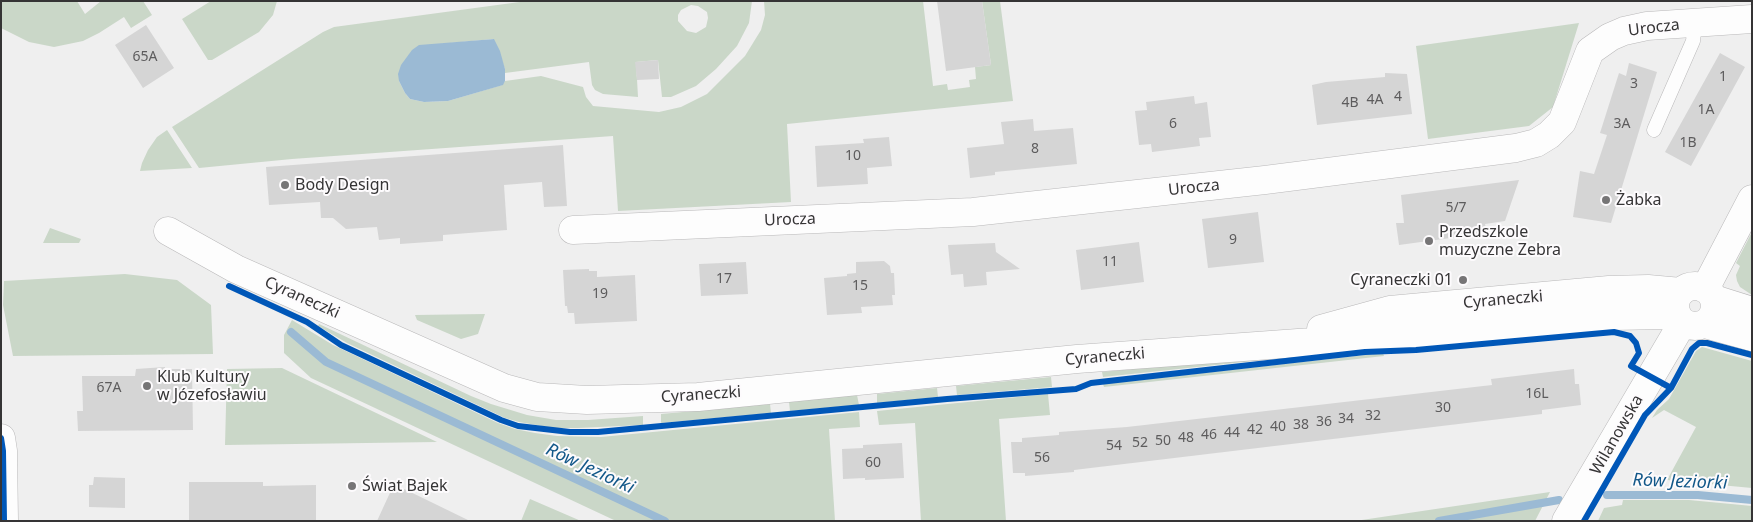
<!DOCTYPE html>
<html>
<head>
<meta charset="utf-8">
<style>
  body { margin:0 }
  #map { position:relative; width:1753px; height:522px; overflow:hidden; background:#efefef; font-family:"Noto Sans",sans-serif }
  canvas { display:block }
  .frame { position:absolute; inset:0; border:2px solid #353435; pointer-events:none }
</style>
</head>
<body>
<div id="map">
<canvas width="1753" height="522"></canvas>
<div class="frame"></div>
</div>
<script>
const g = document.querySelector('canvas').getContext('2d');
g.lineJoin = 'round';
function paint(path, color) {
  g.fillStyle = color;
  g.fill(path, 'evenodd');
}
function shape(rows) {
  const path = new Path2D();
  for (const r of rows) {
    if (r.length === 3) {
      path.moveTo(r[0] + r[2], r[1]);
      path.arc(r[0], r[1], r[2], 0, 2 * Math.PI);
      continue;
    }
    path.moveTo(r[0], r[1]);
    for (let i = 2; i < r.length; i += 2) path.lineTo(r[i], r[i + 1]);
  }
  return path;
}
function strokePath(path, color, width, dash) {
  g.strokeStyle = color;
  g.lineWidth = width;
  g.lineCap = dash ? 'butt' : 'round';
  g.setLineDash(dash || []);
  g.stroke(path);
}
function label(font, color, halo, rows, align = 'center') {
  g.font = font + ' "Noto Sans",sans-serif';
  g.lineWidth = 4;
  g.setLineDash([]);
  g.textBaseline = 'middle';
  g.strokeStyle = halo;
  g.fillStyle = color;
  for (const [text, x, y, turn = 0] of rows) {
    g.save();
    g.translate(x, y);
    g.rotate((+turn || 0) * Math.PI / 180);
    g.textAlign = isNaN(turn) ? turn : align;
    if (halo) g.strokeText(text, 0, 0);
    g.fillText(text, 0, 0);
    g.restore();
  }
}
const green = shape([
  [1,1,77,1,85,14,101,1,143,1,152,15,131,28,124,17,99,33,83,41,54,47,29,42,1,28],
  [211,1,277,1,273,15,259,32,212,60,208,60,182,19],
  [527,1,752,1,749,23,737,46,716,69,696,86,671,97,662,97,658,60,636,62,638,97,603,94,595,90,592,85,589,62,505,73,505,69,493,39,419,46,399,81,405,93,410,99,424,102,448,101,502,85,505,81,541,76,583,87,586,97,593,106,659,112,681,107,707,94,745,56,761,30,765,15,764,1,923,1,933,86,947,84,948,90,970,87,969,80,976,79,975,67,991,65,982,1,1000,1,1013,101,787,124,791,202,618,211,613,136,292,159,199,168,172,127,323,32,334,27],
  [691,5,698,6,707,12,708,18,706,27,696,33,687,31,678,21,678,15,681,10],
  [1579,23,1553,107,1529,126,1428,139,1416,46],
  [167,130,192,168,140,171,142,163,148,150,157,137],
  [50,228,81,239,79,243,43,243],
  [1752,232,1752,295,1740,287,1737,281,1736,275,1740,266,1736,263],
  [125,274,177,280,211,305,213,354,13,356,3,305,4,281],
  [485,314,478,334,461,339,417,320,415,315],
  [292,320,333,345,498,423,515,429,535,433,557,436,601,437,859,412,860,427,829,429,835,521,616,521,311,378,284,353,284,335],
  [319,324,471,396,491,404,527,415,556,420,588,420,643,416,643,425,578,428,553,428,519,422,505,418,347,343,318,326],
  [1377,345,1376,348,1103,377,1102,372],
  [1702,347,1752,361,1752,488,1667,480,1696,427,1664,410,1652,418,1657,410,1669,399,1696,351],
  [1383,353,1384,356,1104,387,1103,384],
  [282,368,437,442,225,445,227,369],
  [1051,377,1052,387,957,395,956,386],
  [937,388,938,397,877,403,877,394],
  [1048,394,1050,415,999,419,1006,521,921,521,915,423,879,425,877,411],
  [857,395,859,405,790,411,789,402],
  [770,404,771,413,661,423,661,414],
  [1550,492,1535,521,1355,521,1496,500],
  [530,499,581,521,521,521],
  [1623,500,1689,500,1752,506,1752,521,1598,521,1604,508,1622,505]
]);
const water = shape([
  [494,39,500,51,505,69,505,81,503,85,448,101,424,102,410,99,405,93,399,81,398,74,401,65,412,50,419,45]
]);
const stream = shape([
  [291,332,326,362,665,521],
  [1607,495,1698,495,1752,500],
  [1439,521,1559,500]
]);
const building = shape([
  [937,1,982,1,991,65,946,71],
  [146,25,174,68,143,88,115,45],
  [1720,53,1745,67,1691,166,1665,152],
  [658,60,659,79,637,80,635,62],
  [1629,63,1657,72,1611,223,1573,217,1580,171,1594,174,1607,135,1600,133,1619,73,1626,76],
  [1385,73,1407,74,1412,114,1317,125,1312,85,1326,82,1385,77],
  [1194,96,1195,104,1207,102,1211,137,1199,138,1200,146,1152,152,1151,144,1139,145,1135,111,1147,110,1146,102],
  [1033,119,1034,131,1073,128,1077,164,995,172,995,175,970,178,967,148,1004,144,1001,122],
  [889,137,892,166,867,168,868,184,817,187,815,146,864,143,863,139],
  [563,145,567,206,544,207,542,182,504,185,507,230,443,235,443,241,400,244,400,238,379,240,377,227,346,229,333,218,321,218,320,202,269,205,266,167],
  [1519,180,1505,221,1485,224,1487,233,1399,245,1396,223,1404,223,1401,195],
  [1258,212,1264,262,1208,268,1202,219],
  [1139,242,1144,282,1081,290,1076,250],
  [995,243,996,252,1020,269,986,272,987,285,964,287,963,274,951,275,948,245],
  [884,261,890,266,891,273,894,273,895,295,892,295,893,305,861,307,862,313,827,315,824,278,847,276,847,274,856,273,856,262],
  [746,262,748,294,701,296,699,264],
  [589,269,589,271,597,271,597,277,635,275,637,321,575,324,574,313,568,313,567,306,565,306,563,270],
  [165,367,165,369,192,369,193,430,78,431,77,411,83,411,82,376,135,376,136,369],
  [1574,369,1575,384,1579,384,1581,405,1542,410,1542,414,1074,470,1074,472,1025,476,1025,473,1013,473,1011,442,1022,442,1022,438,1059,435,1059,432,1127,427,1492,385,1491,379],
  [902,443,904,478,865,480,865,478,843,479,842,449,863,448,863,445],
  [94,477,125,478,125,508,89,507,89,485,93,485],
  [189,482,263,482,263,486,316,485,316,521,189,521],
  [394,484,470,521,377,521]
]);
const lane = shape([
  [1654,130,1693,41,1695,23]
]);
const street = shape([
  [573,230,973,212,1265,180,1516,148,1536,143,1549,135,1562,122,1590,51,1610,37,1624,31,1647,26,1752,19],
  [1,438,3,451,4,521]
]);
const secondary = shape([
  [168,231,236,269,504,388,537,397,587,400,698,397,1077,359,1395,336,1612,316,1666,315,1678,316],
  [1695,306,20],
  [1705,289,1752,199],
  [1714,299,1752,311],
  [1705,324,1752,337],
  [1321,329,1390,310,1609,290,1648,289,1681,292],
  [1566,521,1683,322]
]);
const cycleway = shape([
  [229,286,307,322,341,345,501,420,518,426,570,432,598,432,947,399,1076,389,1091,383,1365,352,1416,350,1614,332,1630,336,1636,343,1639,353,1631,366,1671,388],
  [1,438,3,451,4,521],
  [1584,521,1645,415,1671,388,1692,349,1699,343,1707,343,1752,355]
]);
const markers = [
  [285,185,5,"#767576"],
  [1606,200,5,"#767576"],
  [1429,241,5,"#767576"],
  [1463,280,5,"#767576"],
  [147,386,5,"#767576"],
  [352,486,5,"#767576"]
];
const numberNames = [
  ["65A",145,57],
  ["1",1723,77],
  ["3",1634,84],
  ["4",1398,97],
  ["4A",1375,100],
  ["4B",1350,103],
  ["1A",1706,110],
  ["6",1173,124],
  ["3A",1622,124],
  ["1B",1688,143],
  ["8",1035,149],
  ["10",853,156],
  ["5/7",1456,208],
  ["9",1233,240],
  ["11",1110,262],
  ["17",724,279],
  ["15",860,286],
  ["19",600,294],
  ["67A",109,388],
  ["16L",1537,394],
  ["30",1443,408],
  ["32",1373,416],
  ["34",1346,419],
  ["36",1324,422],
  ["38",1301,425],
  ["40",1278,427],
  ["42",1255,430],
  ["44",1232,433],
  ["46",1209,435],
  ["48",1186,438],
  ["50",1163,441],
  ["52",1140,443],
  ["54",1114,446],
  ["56",1042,458],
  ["60",873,463]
];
const streetNames = [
  ["Urocza",1654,28,-7],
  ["Urocza",1194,188,-6],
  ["Urocza",790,220,-2],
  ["Cyraneczki",302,298,24],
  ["Cyraneczki",1503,300,-5],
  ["Cyraneczki",1105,357,-5],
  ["Cyraneczki",701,395,-4],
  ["Wilanowska",1617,435,-60]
];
const poiNames = [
  ["Body Design",295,185],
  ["Żabka",1616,200],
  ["Przedszkole",1439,232],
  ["muzyczne Zebra",1439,250],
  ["Cyraneczki 01",1453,280,"right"],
  ["Klub Kultury",157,377],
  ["w Józefosławiu",157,395],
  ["Świat Bajek",362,486]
];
const waterNames = [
  ["Rów Jeziorki",590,469,25],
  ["Rów Jeziorki",1680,482,2]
];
paint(green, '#cad7c8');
paint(water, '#9bbad4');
strokePath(stream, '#9bbad4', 8);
paint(building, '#d5d5d5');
strokePath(lane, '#b9b8b9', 15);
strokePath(street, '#b9b8b9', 29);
strokePath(secondary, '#b9b8b9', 29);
strokePath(lane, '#fdfdfd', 14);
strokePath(street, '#fdfdfd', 28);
strokePath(secondary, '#fdfdfd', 28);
strokePath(cycleway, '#0057b8', 6);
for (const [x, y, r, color] of markers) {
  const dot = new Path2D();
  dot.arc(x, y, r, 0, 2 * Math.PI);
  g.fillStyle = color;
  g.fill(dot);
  strokePath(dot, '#fdfbfd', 2);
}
label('14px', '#5d5c5d', null, numberNames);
label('16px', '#353435', '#fdfbfd', streetNames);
label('16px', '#353435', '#fdfbfd', poiNames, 'left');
label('italic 18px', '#135889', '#fdfbfd', waterNames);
</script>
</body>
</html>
